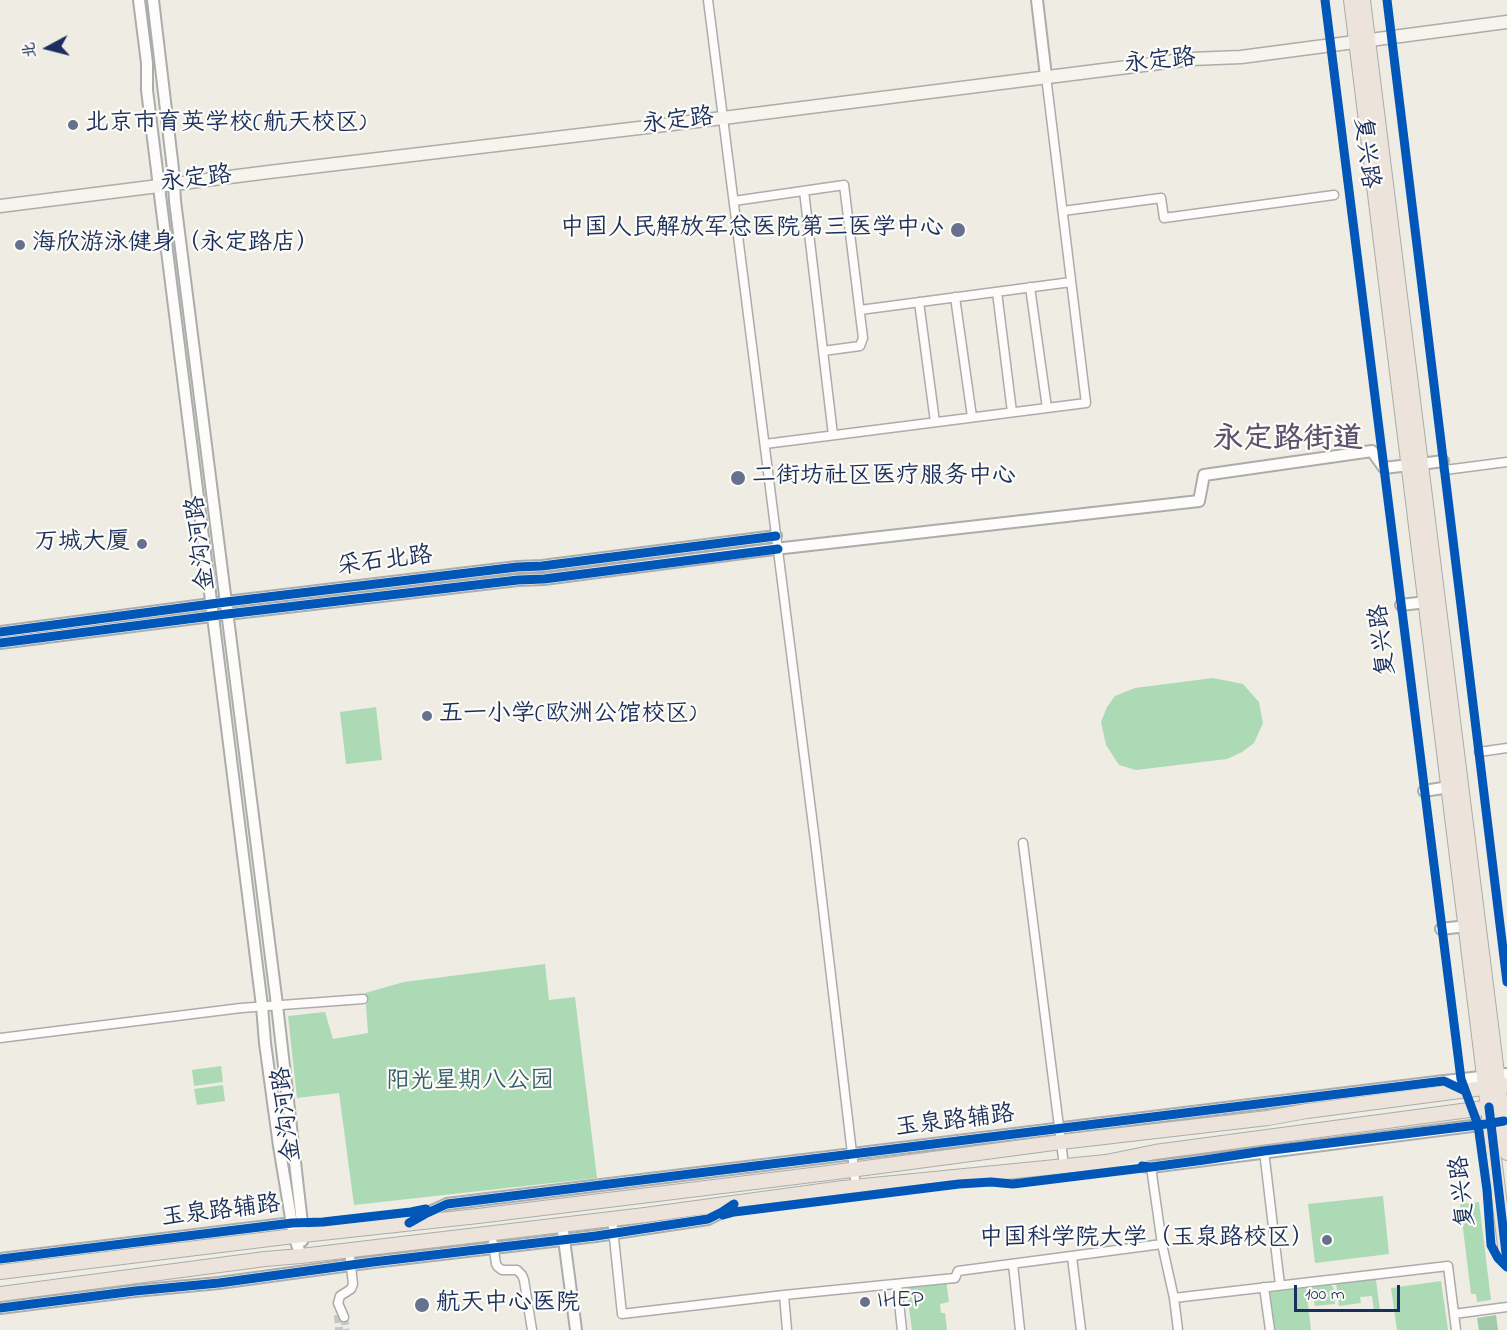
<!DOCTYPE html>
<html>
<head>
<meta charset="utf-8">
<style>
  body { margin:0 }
  #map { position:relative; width:1507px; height:1330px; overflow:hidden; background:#efece3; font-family:"Indie Flower","LXGW WenKai TC",sans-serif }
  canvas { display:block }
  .north { position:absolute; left:18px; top:18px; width:60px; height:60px; -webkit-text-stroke:4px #fdfcf7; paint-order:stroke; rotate:263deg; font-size:16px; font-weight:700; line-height:24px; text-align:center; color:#1b2f5e }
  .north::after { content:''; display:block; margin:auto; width:21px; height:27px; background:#1b2f5e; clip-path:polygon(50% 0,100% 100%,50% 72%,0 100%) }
  .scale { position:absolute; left:1294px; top:1285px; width:106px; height:27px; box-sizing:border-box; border:3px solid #1b2f5e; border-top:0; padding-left:8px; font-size:18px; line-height:21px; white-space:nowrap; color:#1b2f5e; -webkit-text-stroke:4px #fdfcf7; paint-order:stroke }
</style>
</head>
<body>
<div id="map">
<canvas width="1507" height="1330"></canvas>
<div class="north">北</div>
<div class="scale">100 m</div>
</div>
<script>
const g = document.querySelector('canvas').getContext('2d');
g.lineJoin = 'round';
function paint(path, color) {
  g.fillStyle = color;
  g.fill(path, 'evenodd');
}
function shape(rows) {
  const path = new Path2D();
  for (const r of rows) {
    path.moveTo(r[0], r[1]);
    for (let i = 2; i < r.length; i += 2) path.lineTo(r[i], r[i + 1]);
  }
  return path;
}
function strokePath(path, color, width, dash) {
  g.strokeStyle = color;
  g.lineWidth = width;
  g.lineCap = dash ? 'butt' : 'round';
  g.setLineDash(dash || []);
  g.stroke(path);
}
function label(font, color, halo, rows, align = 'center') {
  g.font = font + ' "Indie Flower","LXGW WenKai TC",sans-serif';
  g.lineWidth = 4.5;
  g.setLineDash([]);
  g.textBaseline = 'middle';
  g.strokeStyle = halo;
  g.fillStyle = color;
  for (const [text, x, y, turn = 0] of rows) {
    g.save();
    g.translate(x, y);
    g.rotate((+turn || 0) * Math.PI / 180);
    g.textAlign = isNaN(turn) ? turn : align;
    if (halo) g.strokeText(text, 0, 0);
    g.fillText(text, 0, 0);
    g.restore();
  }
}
const green = shape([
  [1213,678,1243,684,1259,702,1263,723,1254,743,1242,752,1227,759,1136,770,1119,765,1106,745,1101,722,1107,707,1115,696,1135,688],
  [376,707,382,760,346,764,340,712],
  [545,964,549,1000,575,997,597,1178,354,1205,339,1093,297,1098,288,1016,325,1012,333,1039,368,1033,365,993,404,982],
  [221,1066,223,1082,194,1086,192,1070],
  [223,1085,225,1101,197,1105,194,1089],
  [1383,1196,1389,1254,1315,1263,1308,1204],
  [1479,1202,1491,1300,1477,1302,1476,1294,1471,1294,1460,1204],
  [1374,1278,1376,1280,1380,1311,1374,1311,1372,1296,1360,1297,1361,1303,1339,1306,1336,1283],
  [946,1280,949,1302,940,1304,941,1313,945,1313,947,1330,912,1330,906,1286],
  [1441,1281,1448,1330,1397,1330,1391,1288],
  [1330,1284,1333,1287,1335,1304,1315,1306,1312,1288,1313,1286],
  [1306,1288,1311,1330,1275,1330,1270,1292]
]);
const forest = shape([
  [1496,1315,1498,1330,1479,1330,1477,1318]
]);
const minorTunnel = shape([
  [338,1315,339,1330],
  [344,1317,346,1330]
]);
const minor = shape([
  [708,0,816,849,856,1187],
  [734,201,844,185,863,338,860,346,823,351,804,191],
  [1063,211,1161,198,1164,218,1334,195],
  [1030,287,1047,408],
  [997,292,1012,412],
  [955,297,972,417],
  [919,302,935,422],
  [860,310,1071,282],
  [823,351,833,435],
  [765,444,1086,403,1046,76],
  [1445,470,1507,462],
  [1479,752,1507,748],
  [1023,843,1064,1166],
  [0,1038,241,1008,363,999],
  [1264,1151,1280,1285],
  [1151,1167,1162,1244,1174,1298,1178,1330],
  [612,1219,622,1314,784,1295],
  [493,1243,496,1264,498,1267,502,1270,517,1270,522,1275,524,1280,532,1330],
  [1072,1257,1081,1330],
  [1013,1264,1020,1330],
  [897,1284,902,1330],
  [1264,1287,1270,1330],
  [1174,1298,1448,1266,1456,1330],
  [1454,1314,1507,1307],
  [344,1317,338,1303,340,1296,351,1289,353,1284,349,1250],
  [787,1330,784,1295,955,1278,958,1271,1162,1244]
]);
const tertiary = shape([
  [139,0,147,63,147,90,161,203,262,1006,265,1043,279,1146,294,1236,301,1256],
  [153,0,173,169,175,201,277,1005,302,1223,302,1241],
  [1037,0,1046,76],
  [1421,464,1443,461],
  [1401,605,1426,602],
  [0,632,226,602,517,567,542,566,776,536],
  [0,643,227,614,518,580,544,579,766,550,1199,501,1204,475,1372,451,1384,468,1409,465],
  [1424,791,1449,787],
  [1441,929,1466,926],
  [1445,1081,1507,1074],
  [1115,1163,1151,1167,1495,1123],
  [411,1222,425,1214,447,1204,601,1185,1444,1081,1465,1091],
  [562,1224,576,1330],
  [0,1259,292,1223],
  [0,1308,135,1291,219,1283,373,1262,596,1236,708,1219,722,1212,734,1204]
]);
const secondary = shape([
  [0,206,269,172,723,118,1191,59,1241,57,1507,22]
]);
const primary = shape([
  [0,1272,294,1236,478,1216,828,1173,1061,1142,1268,1118,1307,1111,1507,1085],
  [0,1294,265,1259,301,1256,645,1215,843,1188,1106,1162,1155,1152,1499,1106]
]);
const trunk = shape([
  [1351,0,1507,1262],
  [1363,0,1507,1153]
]);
const cycleway = shape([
  [1325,0,1461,1079,1478,1125,1487,1190,1491,1245,1498,1258,1507,1267],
  [1387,0,1507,982],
  [0,632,226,602,517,567,542,566,776,536],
  [0,643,227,614,518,580,544,579,778,549],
  [1489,1107,1507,1262],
  [1142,1166,1151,1167,1204,1160,1264,1151,1486,1124,1504,1121],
  [723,1215,734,1212,959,1184,991,1182,1013,1184,1151,1167],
  [409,1223,425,1214,447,1204,1444,1081,1465,1091],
  [0,1259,292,1223,323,1222,411,1212,426,1209],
  [0,1308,135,1291,219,1283,373,1262,596,1236,708,1219,722,1212,734,1204]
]);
const markers = [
  [73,125,6,"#65718d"],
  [958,230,8,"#65718d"],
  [20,245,6,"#65718d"],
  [738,478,8,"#65718d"],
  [142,544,6,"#65718d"],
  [427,716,6,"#65718d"],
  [1327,1240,6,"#65718d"],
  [865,1302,6,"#65718d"],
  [422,1305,8,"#65718d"]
];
const streetNames = [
  ["永定路",1160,63,-6],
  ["永定路",678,123,-7],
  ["复兴路",1364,153,83],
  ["永定路",196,181,-7],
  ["金沟河路",203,543,-97],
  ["采石北路",385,563,-7],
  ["复兴路",1385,640,-97],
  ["金沟河路",289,1114,-97],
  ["玉泉路辅路",955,1123,-7],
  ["复兴路",1465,1191,-96],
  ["玉泉路辅路",221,1213,-7]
];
const poiNames = [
  ["北京市育英学校(航天校区)",85,125],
  ["中国人民解放军总医院第三医学中心",944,230,"right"],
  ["海欣游泳健身（永定路店）",32,245],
  ["二街坊社区医疗服务中心",752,478],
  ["万城大厦",130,544,"right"],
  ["五一小学(欧洲公馆校区)",439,716],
  ["中国科学院大学（玉泉路校区）",1315,1240,"right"],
  ["IHEP",877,1302],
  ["航天中心医院",436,1305]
];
const parkNames = [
  ["阳光星期八公园",470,1083]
];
const districtNames = [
  ["永定路街道",1288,442]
];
paint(green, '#acdab5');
paint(forest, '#a0caa9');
strokePath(minorTunnel, '#c5c6c8', 8, [8, 4]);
strokePath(minor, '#abacac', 11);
strokePath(tertiary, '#abacac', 14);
strokePath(secondary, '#abacac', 15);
strokePath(primary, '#abacac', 16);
strokePath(trunk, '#abacac', 16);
strokePath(minor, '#fdfcfb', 8);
strokePath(tertiary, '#fdfcfb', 10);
strokePath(secondary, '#f7f3ed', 12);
strokePath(primary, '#ece4da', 14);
strokePath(trunk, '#ece4da', 14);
strokePath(cycleway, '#0057b8', 9);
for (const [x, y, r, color] of markers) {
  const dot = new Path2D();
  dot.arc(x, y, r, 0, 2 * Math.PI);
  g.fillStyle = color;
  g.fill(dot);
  strokePath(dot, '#fdfcf7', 2);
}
label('24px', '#1b2f5e', '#fdfcf7', streetNames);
label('24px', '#1b2f5e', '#fdfcf7', poiNames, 'left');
label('24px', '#365e6d', '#fdfcf7', parkNames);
label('bold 30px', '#595370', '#fdfcf7', districtNames);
</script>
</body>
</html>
